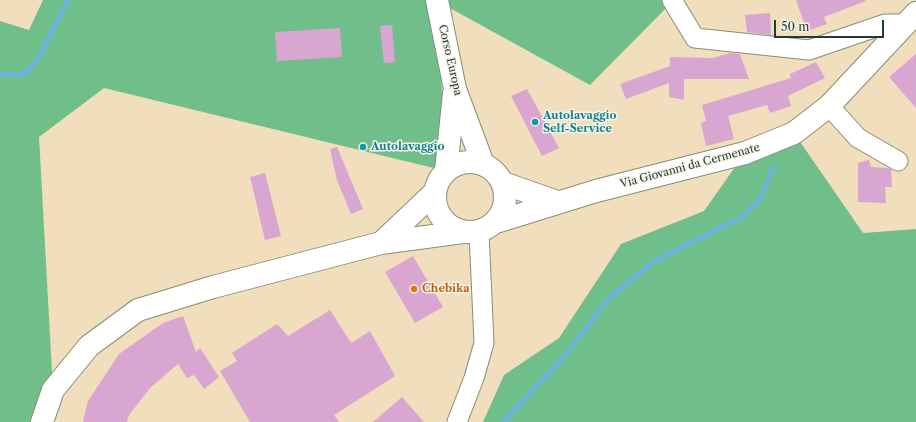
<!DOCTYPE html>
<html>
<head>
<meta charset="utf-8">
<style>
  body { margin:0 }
  #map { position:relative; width:916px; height:422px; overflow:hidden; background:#f0debc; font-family:"Libre Caslon Text",serif }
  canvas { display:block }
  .scale { position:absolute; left:774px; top:20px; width:110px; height:18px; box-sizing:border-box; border:2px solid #1f3d34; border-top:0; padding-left:5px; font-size:12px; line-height:14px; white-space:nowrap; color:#1f3d34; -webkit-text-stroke:3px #f7f3e8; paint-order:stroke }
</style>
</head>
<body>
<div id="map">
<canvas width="916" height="422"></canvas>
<div class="scale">50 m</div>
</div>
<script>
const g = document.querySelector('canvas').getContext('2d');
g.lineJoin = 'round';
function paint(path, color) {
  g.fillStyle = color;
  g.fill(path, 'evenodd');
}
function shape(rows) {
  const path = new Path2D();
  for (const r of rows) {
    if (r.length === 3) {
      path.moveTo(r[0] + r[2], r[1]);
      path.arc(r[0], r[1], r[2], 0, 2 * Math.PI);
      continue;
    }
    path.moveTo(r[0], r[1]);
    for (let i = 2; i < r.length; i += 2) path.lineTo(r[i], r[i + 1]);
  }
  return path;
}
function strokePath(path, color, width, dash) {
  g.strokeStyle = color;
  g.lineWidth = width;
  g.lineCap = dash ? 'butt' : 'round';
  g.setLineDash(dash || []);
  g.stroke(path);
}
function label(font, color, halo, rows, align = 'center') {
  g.font = font + ' "Libre Caslon Text",serif';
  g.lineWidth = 3;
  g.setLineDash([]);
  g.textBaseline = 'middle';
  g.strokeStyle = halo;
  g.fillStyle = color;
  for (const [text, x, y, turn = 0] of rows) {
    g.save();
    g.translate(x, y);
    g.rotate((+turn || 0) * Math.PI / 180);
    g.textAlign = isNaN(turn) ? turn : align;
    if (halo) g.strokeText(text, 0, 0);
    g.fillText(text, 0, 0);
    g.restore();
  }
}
const forest = shape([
  [43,0,674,0,590,85,437,1,446,171,104,88,39,137,53,390,42,422,0,422,0,21,29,30],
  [794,133,863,233,916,229,916,422,483,422,504,375,559,338,621,244,704,211,745,153]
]);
const stream = shape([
  [0,74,20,75,26,73,37,60,68,0],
  [503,422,564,357,609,298,653,262,742,217,760,199,773,167]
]);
const building = shape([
  [796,0,865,0,866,1,824,17,827,24,807,31],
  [770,13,771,35,747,32,745,15],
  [392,25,395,62,384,63,380,26],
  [340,28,342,57,277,61,275,32],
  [730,53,740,54,749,79,684,79,684,100,669,97,669,83,626,99,620,84,670,66,670,57,713,58],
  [916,54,916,108,889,77],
  [816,62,825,78,788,96,791,106,770,113,767,105,728,116,734,139,706,146,701,123,706,121,702,105,791,78,790,74],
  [527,89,559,148,542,156,511,96],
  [337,147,363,209,351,214,337,180,330,149],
  [869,160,871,167,887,168,891,169,892,187,885,187,886,203,858,202,858,163],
  [265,173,281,236,265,240,250,177],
  [413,256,443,307,415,323,385,272],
  [330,310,351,343,370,331,395,376,334,415,339,422,250,422,220,371,237,361,232,353,277,324,288,336],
  [183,316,196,352,200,348,219,377,204,389,194,375,187,378,178,364,150,388,129,415,127,422,83,422,88,401,119,354,163,323],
  [402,397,424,422,373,422]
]);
const minor = shape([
  [672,0,695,38,809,50,885,24,905,24],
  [829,106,858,138,898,161],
  [457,422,474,378,484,343,479,232]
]);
const major = shape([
  [437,0,455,89,483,164],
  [470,197,35],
  [446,171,454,93],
  [503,183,557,202],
  [496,222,596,191,745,153,794,133,829,106,916,13],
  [381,243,435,192],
  [42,422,53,390,89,346,138,310,213,287,381,243,463,232]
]);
const markers = [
  [535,122,4,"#0f9aa8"],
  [363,147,4,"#0f9aa8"],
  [414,289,4,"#e8710a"]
];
const streetNames = [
  ["Corso Europa",450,60,77],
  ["Via Giovanni da Cermenate",690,166,-15]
];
const cultureNames = [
  ["Autolavaggio",543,116],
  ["Self-Service",543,129],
  ["Autolavaggio",371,147]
];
const foodNames = [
  ["Chebika",422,289]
];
paint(forest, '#70bf8a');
strokePath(stream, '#6ab3e2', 4.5);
paint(building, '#d9a6d2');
strokePath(minor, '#888e78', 21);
strokePath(major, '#888e78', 24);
strokePath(minor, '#fff', 19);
strokePath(major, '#fff', 22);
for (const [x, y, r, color] of markers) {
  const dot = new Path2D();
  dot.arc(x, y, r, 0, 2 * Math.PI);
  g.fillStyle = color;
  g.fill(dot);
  strokePath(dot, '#f7f3e8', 1.5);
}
label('11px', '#1f3d34', '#f7f3e8', streetNames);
label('bold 11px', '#0d838f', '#f7f3e8', cultureNames, 'left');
label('bold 11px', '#c56008', '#f7f3e8', foodNames, 'left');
</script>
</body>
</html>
